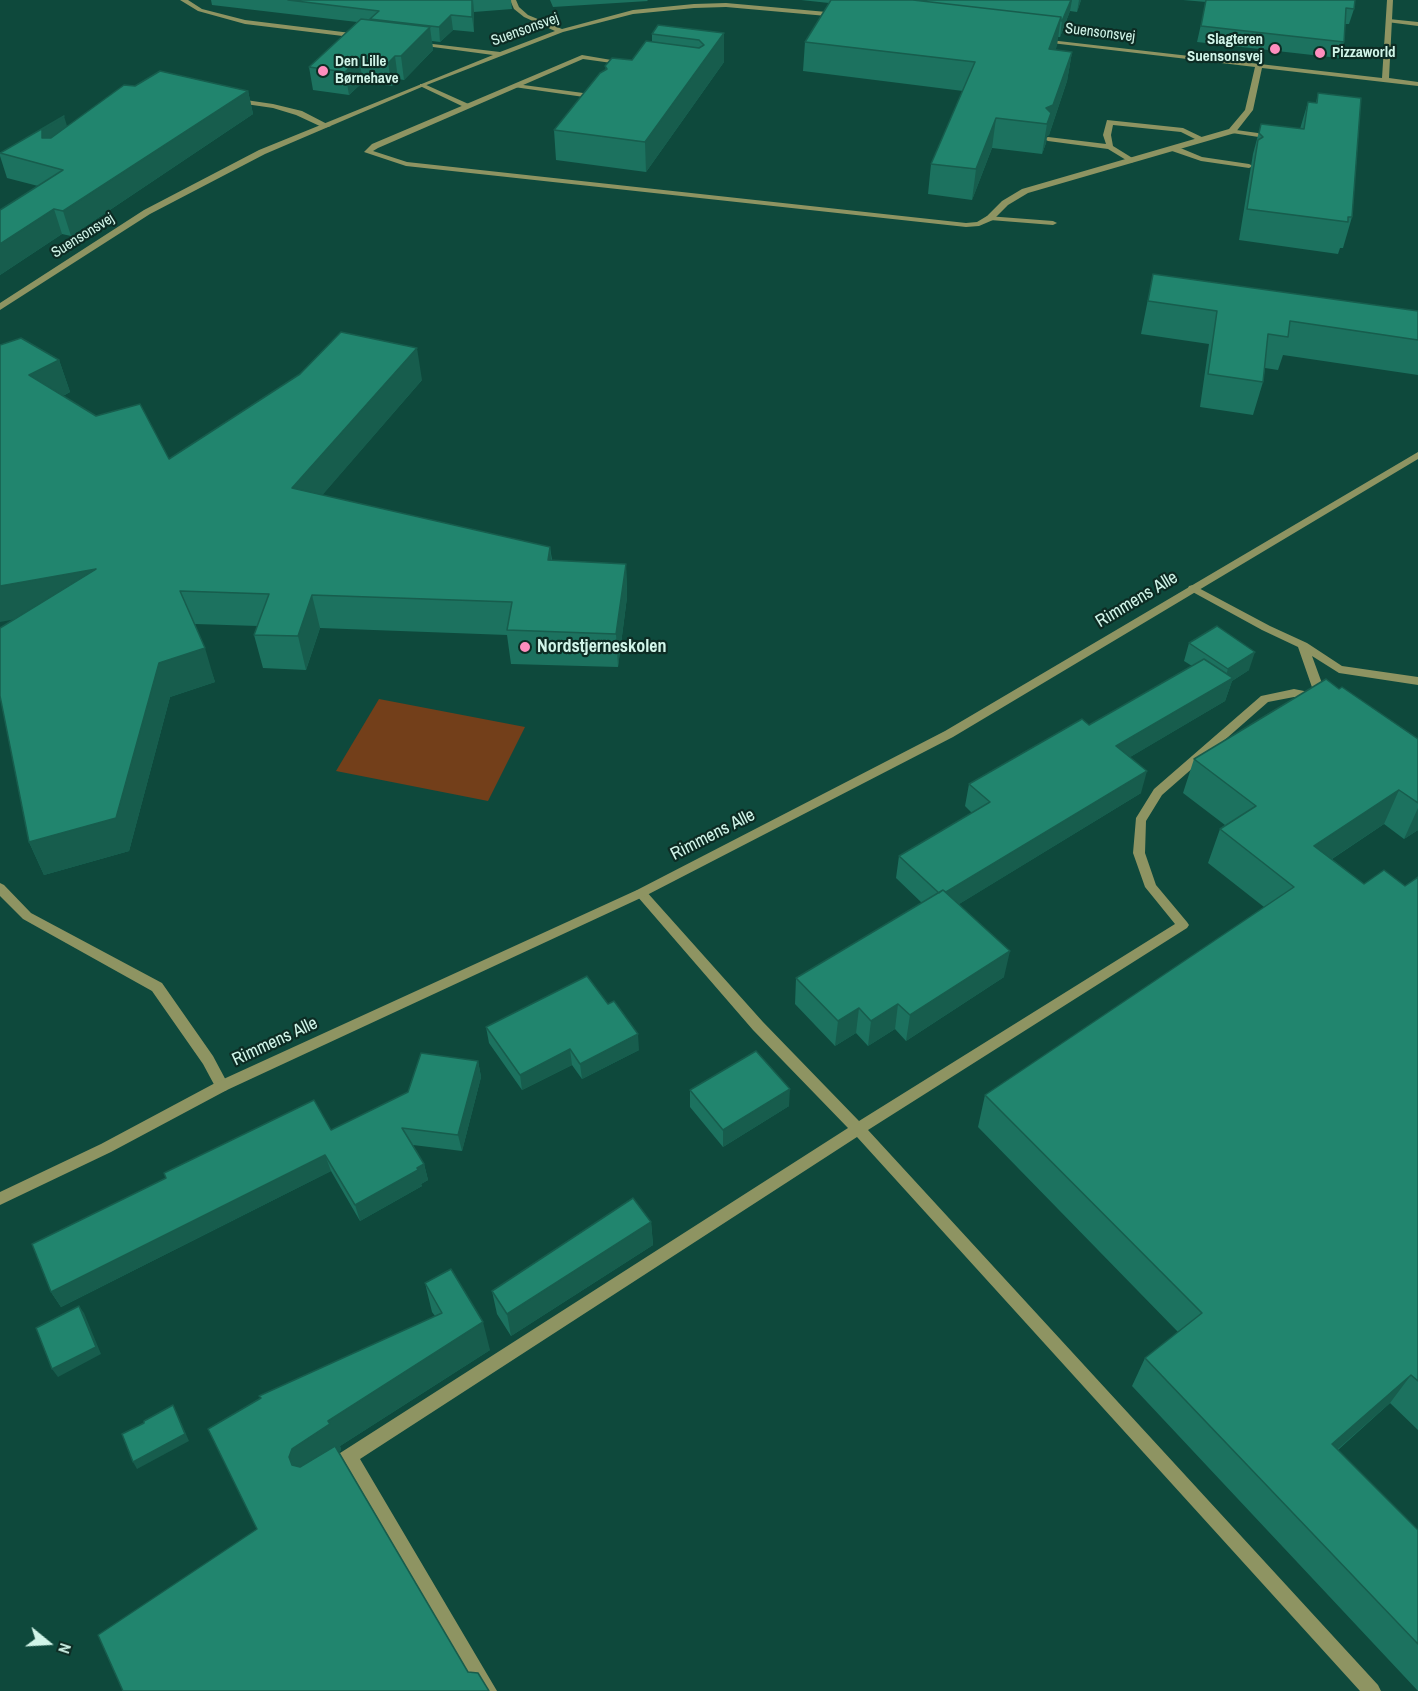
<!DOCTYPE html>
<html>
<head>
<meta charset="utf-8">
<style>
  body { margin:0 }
  #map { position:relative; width:1418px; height:1691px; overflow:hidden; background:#0e493c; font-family:"Archivo Narrow",sans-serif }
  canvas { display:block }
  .north { position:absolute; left:18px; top:1613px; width:60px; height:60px; -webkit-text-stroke:4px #0d2c24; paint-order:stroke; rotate:108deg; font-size:16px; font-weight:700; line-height:24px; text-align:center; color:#d1f5e9 }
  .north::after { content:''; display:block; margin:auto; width:21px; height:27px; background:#d1f5e9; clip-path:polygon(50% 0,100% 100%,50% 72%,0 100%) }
</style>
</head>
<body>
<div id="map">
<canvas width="1418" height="1691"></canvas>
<div class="north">N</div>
</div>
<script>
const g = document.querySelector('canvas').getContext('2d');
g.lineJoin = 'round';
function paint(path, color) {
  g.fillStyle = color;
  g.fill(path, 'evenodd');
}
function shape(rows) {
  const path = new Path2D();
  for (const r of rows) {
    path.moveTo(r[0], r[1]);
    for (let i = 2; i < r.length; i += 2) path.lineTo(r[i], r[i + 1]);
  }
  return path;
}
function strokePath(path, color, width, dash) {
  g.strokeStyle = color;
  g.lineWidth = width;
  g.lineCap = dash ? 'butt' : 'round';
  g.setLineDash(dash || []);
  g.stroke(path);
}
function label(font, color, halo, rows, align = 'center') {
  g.font = font + ' "Archivo Narrow",sans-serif';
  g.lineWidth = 4.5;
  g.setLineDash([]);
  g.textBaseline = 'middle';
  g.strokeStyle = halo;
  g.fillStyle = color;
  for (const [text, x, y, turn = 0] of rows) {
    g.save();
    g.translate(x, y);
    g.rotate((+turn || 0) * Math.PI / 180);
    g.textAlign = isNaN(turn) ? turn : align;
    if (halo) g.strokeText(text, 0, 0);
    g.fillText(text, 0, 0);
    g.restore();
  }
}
const green = shape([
  [379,699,525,727,488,801,336,771]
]);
const service = shape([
  [1389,19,1418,22,1418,26,1387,22,1386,21,1389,19],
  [420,84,424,84,473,106,466,108,420,86,420,84],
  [516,84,598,95,602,97,598,99,514,87,514,85,516,84],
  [232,98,273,104,302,111,331,126,324,128,296,115,273,108,232,102,232,98],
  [1107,120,1183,128,1208,140,1201,142,1181,132,1113,125,1111,135,1113,146,1134,159,1135,161,1131,163,1108,149,1048,141,1044,139,1048,137,1106,144,1103,135,1107,120],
  [1229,129,1272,135,1276,137,1272,139,1232,133,1228,131,1229,129],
  [1172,147,1178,147,1202,157,1249,164,1253,166,1249,168,1201,161,1172,151,1172,147],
  [987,216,1053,221,1057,223,1053,225,990,220,986,218,987,216],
  [1193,585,1270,626,1307,643,1342,666,1418,677,1418,685,1339,673,1312,656,1327,697,1325,700,1317,701,1294,697,1268,702,1162,795,1146,821,1145,853,1156,885,1187,922,1189,925,1187,928,868,1130,1378,1685,1381,1691,1360,1691,857,1137,360,1459,497,1691,478,1691,347,1468,332,1476,326,1474,324,1468,326,1462,848,1128,753,1030,637,896,635,893,637,890,645,890,763,1022,859,1121,1175,924,1145,887,1133,853,1136,818,1154,789,1261,696,1294,689,1314,693,1298,647,1262,630,1189,590,1188,588,1189,586,1193,585],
  [0,883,4,885,31,913,162,983,213,1056,229,1086,227,1090,222,1092,217,1090,203,1064,152,991,23,919,0,896,0,883]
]);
const minor = shape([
  [180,0,188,0,202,9,245,20,359,34,362,36,359,38,245,24,198,11,180,0],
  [510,0,516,0,519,7,528,15,562,29,633,10,694,4,726,3,838,13,841,15,838,17,726,7,694,8,633,14,563,32,424,86,265,154,150,214,0,310,0,303,144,210,259,150,493,55,418,45,415,43,416,42,500,52,555,31,524,17,514,9,510,0],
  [1387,0,1393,0,1389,78,1418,82,1418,86,1262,68,1253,110,1235,133,1028,193,1008,205,993,220,979,226,966,227,406,166,364,152,372,144,582,55,629,63,626,65,583,59,378,148,373,151,407,162,966,223,977,222,987,216,1002,201,1022,189,1229,129,1245,110,1255,67,1043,42,1040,40,1041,39,1382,78,1387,0],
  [1418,452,1418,459,953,737,645,896,227,1090,111,1152,0,1205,0,1192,101,1144,217,1082,637,890,945,731,1418,452]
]);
const wall = shape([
  [211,0,511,0,512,9,474,12,474,32,453,30,440,42,432,41,433,50,404,80,398,79,392,86,363,82,349,95,313,90,309,67,357,22,212,5],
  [550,0,647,0,648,1,553,7],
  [801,0,1081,0,1077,12,1070,11,1060,37,1058,37,1055,50,1072,52,1067,81,1049,135,1047,136,1046,143,1042,154,992,148,972,200,928,194,931,164,963,91,803,71,805,42,829,3],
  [1183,0,1355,0,1354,9,1349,24,1345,24,1344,42,1339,58,1197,42,1206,2],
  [724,33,724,62,646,172,556,160,554,130,606,70,605,66,632,60,652,42,652,34],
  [135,86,248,91,253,114,71,236,62,234,0,275,0,210,38,186,7,178,0,156,0,153,67,126],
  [1318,93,1352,217,1343,248,1340,248,1338,254,1239,240,1253,154,1261,124,1300,129,1308,102,1316,103],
  [1153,274,1418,311,1418,375,1283,355,1278,370,1265,368,1263,382,1253,415,1200,407,1209,344,1141,334],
  [59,360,70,392,63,396,169,459,422,380,322,495,550,547,552,560,626,564,627,597,618,667,511,664,507,635,320,628,306,670,263,668,254,635,258,626,195,624,215,682,170,697,129,851,44,875,29,842,15,619],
  [1189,643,1249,670,1232,681,1225,701,1130,757,1141,793,959,904,1004,977,906,1041,895,1029,868,1046,856,1033,835,1046,795,1004,796,978,922,903,896,878,899,856,972,813,965,806,969,784,1089,725,1192,666,1184,661],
  [1339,689,1418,739,1418,830,1404,839,1384,824,1332,859,1364,884,1405,886,1418,877,1418,1430,1390,1403,1338,1450,1418,1530,1418,1691,1132,1386,1145,1358,1178,1332,978,1127,985,1095,1264,907,1208,863,1220,829,1225,825,1183,793,1194,759],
  [486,1027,639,1050,582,1079,572,1065,522,1090,489,1043],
  [478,1061,481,1077,462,1151,413,1145,424,1164,428,1180,421,1184,422,1186,360,1221,331,1171,61,1307,51,1292,331,1130],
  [690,1090,789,1106,723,1147,690,1107],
  [651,1222,653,1245,511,1336,497,1314,492,1291],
  [425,1283,490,1350,340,1446,341,1450,339,1452,468,1672,489,1691,257,1529,260,1398,435,1316,432,1312]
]);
const shadedWall = shape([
  [473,0,474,12,474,32,472,17],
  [1071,0,1072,0,1070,11,1060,37,1062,21],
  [1079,0,1081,0,1077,12],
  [451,15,453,30,440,42,439,27],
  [1061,17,1057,46,1045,78,1049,49],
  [430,27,433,50,404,80,401,56],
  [724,33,724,62,646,172,645,142],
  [1072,52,1067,81,1049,135,1047,136,1046,143,1042,154,1047,124,1046,108],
  [395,56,398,79,392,86,388,63],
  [359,59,363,82,349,95,345,72],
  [248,91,253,114,71,236,63,211],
  [64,116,71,139,42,138,42,130],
  [996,118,992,148,972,200,976,169],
  [54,209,62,234,0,275,0,244],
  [417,348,422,380,300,521,292,488],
  [59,360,70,392,41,407,29,375],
  [550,547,553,580,548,560],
  [626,564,627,597,618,667,616,634],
  [96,569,108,602,0,622,0,586],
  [312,595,320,628,306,670,298,636],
  [205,648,215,682,170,697,129,851,44,875,29,842,159,663],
  [1255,652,1249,670,1232,681,1225,701,1110,769,1116,746,1223,684,1228,669],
  [1147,771,1141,793,938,917,941,895],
  [1399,790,1384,824,1300,880,1314,846],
  [1418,808,1418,830,1404,839],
  [1010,951,1004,977,906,1041,910,1015],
  [898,1004,895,1029,868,1046,871,1021],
  [859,1008,856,1033,835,1046,838,1021],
  [638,1034,639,1050,582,1079,580,1064],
  [570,1049,572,1065,522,1090,520,1075],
  [478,1061,481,1077,462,1151,458,1135],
  [790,1089,789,1106,723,1147,723,1130],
  [325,1155,331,1171,61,1307,51,1292],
  [424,1164,428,1180,421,1184,422,1186,360,1221,355,1205],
  [651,1222,653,1245,511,1336,507,1314],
  [79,1306,84,1313,101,1354,58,1377,52,1369],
  [483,1322,490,1350,340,1446,341,1450,304,1474,301,1483,289,1457,292,1449,328,1421],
  [1411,1375,1390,1403,1313,1471,1332,1444],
  [173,1405,177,1413,189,1441,137,1469,133,1462]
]);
const building = shape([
  [288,0,472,0,472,17,451,15,439,27,370,19,379,11,288,0],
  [831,0,913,0,1061,17,1049,49,1072,52,1053,105,1046,108,1051,113,1047,124,996,118,976,169,931,164,975,62,805,42,831,0],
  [913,0,1071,0,1062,21,1061,21,1061,17,913,0],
  [1206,0,1355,0,1354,9,1346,8,1344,42,1201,26,1206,0],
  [361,19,430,27,401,56,395,56,388,63,359,59,345,72,309,67,361,19],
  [658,25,724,33,645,142,554,130,600,73,607,69,605,66,612,58,632,60,646,41,699,48,704,45,699,40,652,34,658,25],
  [160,71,248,91,63,211,54,209,0,244,0,210,63,170,0,153,64,116,42,130,42,138,51,138,124,85,135,86,160,71],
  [1318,93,1361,98,1352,217,1348,217,1348,222,1247,209,1258,140,1263,137,1259,133,1261,124,1304,129,1308,102,1317,103,1318,93],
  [1153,274,1418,311,1418,340,1290,321,1288,337,1268,334,1263,382,1208,374,1217,311,1148,301,1153,274],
  [341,332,417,348,292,488,550,547,548,560,626,564,616,634,507,630,512,602,312,595,298,636,254,635,269,594,180,591,205,648,159,663,116,818,29,842,0,696,0,628,96,569,0,586,0,345,21,338,59,360,29,375,96,416,140,404,169,459,300,374,341,332],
  [1217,626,1255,652,1228,669,1189,643,1217,626],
  [1204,659,1233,678,1116,746,1147,771,946,892,943,890,939,893,899,856,990,802,969,784,1082,719,1089,725,1204,659],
  [1326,679,1339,689,1342,687,1418,739,1418,803,1399,790,1314,846,1364,884,1384,870,1405,886,1418,877,1418,1381,1411,1375,1332,1444,1418,1530,1418,1644,1145,1358,1202,1313,985,1095,1294,887,1220,829,1256,806,1194,759,1326,679],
  [943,890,1010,951,910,1015,898,1004,871,1021,859,1008,838,1021,796,978,943,890],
  [587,976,608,1004,614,1001,638,1034,580,1064,570,1049,520,1075,486,1027,587,976],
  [756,1051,790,1089,723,1130,690,1090,756,1051],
  [421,1053,478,1061,458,1135,402,1128,424,1164,417,1168,418,1170,355,1205,325,1155,51,1292,32,1244,166,1178,164,1173,314,1100,331,1130,408,1092,421,1053],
  [633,1198,651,1222,507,1314,492,1291,633,1198],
  [451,1269,483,1322,328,1421,330,1424,292,1449,289,1457,292,1465,300,1467,335,1446,468,1672,478,1673,489,1691,123,1691,98,1635,257,1529,208,1429,261,1398,259,1396,442,1313,425,1283,451,1269],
  [79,1306,96,1347,52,1369,36,1328,79,1306],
  [173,1405,185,1434,133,1462,122,1434,144,1423,144,1421,173,1405]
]);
const markers = [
  [1275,49,6,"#fe8ebe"],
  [1320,53,6,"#fe8ebe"],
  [323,71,6,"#fe8ebe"],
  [525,647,6,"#fe8ebe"]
];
const farStreetnames = [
  ["Suensonsvej",525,30,-20],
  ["Suensonsvej",1100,33,7],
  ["Suensonsvej",83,236,-32]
];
const farPoinames = [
  ["Slagteren",1263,40,"right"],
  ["Suensonsvej",1263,57,"right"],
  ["Pizzaworld",1332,53],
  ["Den Lille",335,62],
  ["Børnehave",335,79]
];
const streetNames = [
  ["Rimmens Alle",1137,600,-31],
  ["Rimmens Alle",713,835,-27],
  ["Rimmens Alle",275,1042,-25]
];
const poiNames = [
  ["Nordstjerneskolen",537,647]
];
paint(green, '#733f1a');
paint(service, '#8e9462');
paint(minor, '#8e9462');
paint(wall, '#1c725f');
paint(shadedWall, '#175d4d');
paint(building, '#21856e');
strokePath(building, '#175d4d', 1.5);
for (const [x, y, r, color] of markers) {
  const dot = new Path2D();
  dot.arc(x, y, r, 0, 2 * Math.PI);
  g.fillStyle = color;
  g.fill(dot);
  strokePath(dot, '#0d2c24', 2);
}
label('15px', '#d1f5e9', '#0d2c24', farStreetnames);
label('bold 15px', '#d1f5e9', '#0d2c24', farPoinames, 'left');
label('18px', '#d1f5e9', '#0d2c24', streetNames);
label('bold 18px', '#d1f5e9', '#0d2c24', poiNames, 'left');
</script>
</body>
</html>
